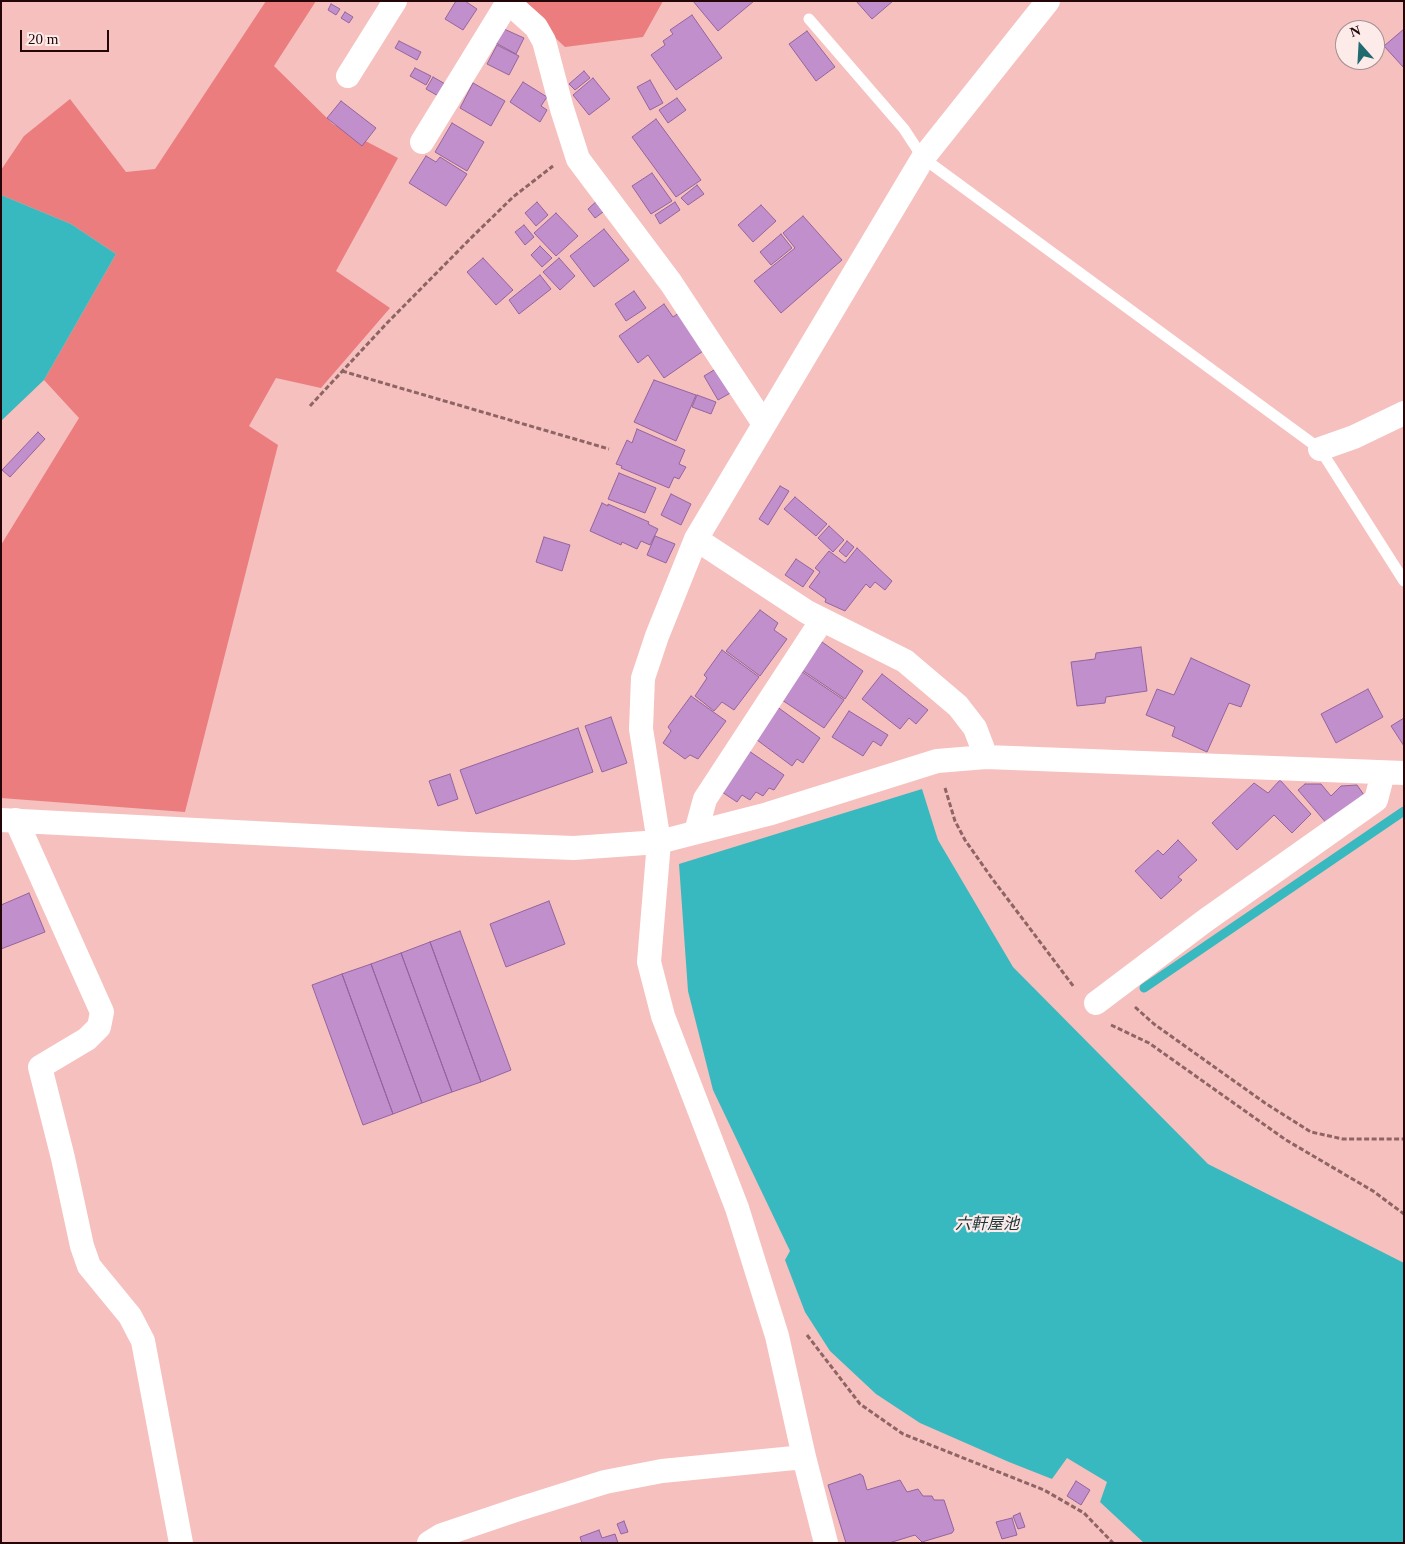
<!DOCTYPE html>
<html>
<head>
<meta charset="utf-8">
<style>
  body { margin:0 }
  #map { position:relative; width:1405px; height:1544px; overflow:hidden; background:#f5c0be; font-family:Georgia,serif }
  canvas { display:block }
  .frame { position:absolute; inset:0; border:2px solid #240608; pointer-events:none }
  .north { position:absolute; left:1335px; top:20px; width:50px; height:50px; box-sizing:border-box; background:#fdebea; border:1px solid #a68f90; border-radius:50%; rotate:341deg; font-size:14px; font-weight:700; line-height:20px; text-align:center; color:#240608 }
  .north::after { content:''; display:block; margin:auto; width:18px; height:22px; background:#1f6b6f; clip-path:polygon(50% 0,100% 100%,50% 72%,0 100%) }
  .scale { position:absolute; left:20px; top:30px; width:89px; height:22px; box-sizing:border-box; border:2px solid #240608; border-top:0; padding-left:6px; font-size:15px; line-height:18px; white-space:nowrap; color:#240608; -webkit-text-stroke:4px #fdebea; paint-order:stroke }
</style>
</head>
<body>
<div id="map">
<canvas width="1405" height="1544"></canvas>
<div class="frame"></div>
<div class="north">N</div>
<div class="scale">20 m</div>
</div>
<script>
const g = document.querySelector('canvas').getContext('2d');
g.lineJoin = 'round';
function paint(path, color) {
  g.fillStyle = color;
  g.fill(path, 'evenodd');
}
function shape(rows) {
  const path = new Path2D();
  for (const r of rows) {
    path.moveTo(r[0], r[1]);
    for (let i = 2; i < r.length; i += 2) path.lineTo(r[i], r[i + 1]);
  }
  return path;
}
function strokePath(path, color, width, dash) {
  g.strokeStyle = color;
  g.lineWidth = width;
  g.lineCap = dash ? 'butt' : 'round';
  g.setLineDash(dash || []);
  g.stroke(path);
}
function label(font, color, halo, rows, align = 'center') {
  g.font = font + ' Georgia,"Noto Sans JP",serif';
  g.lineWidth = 4.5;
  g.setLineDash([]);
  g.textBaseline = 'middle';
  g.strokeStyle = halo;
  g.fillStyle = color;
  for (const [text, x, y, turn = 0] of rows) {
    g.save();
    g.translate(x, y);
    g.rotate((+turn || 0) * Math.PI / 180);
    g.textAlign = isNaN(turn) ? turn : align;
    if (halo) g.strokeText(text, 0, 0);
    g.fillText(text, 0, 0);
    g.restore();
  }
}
const forest = shape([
  [266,1,316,1,274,66,333,124,398,158,336,271,390,308,321,388,276,378,249,426,278,445,185,812,1,798,1,545,79,418,44,380,116,254,71,224,1,195,1,170,24,136,70,99,126,172,155,169],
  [516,1,663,1,643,37,565,47]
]);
const water = shape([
  [1,195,71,224,116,254,44,380,1,421],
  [922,789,938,840,1013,967,1208,1164,1404,1263,1404,1543,1144,1543,1100,1502,1107,1482,1067,1458,1052,1479,1009,1462,920,1423,876,1394,830,1351,805,1312,785,1260,790,1251,713,1090,688,991,679,864]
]);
const stream = shape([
  [1144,988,1404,811]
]);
const building = shape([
  [456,1,465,1,477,9,463,30,445,19,456,1],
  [693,1,754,1,718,31,693,1],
  [856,1,893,1,872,19,856,1],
  [331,4,340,9,336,15,328,10,331,4],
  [345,12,353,17,349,23,341,18,345,12],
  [692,15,722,58,676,90,651,55,665,45,663,41,673,34,670,30,692,15],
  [504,29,524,38,516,54,496,43,504,29],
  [1404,29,1404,68,1384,46,1404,29],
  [807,31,835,67,816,81,789,44,807,31],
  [399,41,421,52,417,60,395,48,399,41],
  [497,45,519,56,509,75,487,64,497,45],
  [415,68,431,76,426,85,410,76,415,68],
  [584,71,590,78,575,90,569,84,584,71],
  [433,77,447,85,440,97,426,89,433,77],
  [593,78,610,99,589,115,573,95,593,78],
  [650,80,663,103,650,110,637,87,650,80],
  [523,82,547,97,541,106,547,110,540,122,510,102,523,82],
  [473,83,505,101,491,126,460,108,473,83],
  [677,98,686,110,668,123,659,110,677,98],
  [341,101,376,128,362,146,327,118,341,101],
  [656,119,701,180,676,197,632,137,656,119],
  [452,123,484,142,467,171,435,152,452,123],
  [426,156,436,162,440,157,467,174,446,206,409,183,426,156],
  [652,173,672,201,651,214,632,186,652,173],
  [697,185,704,194,688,205,681,198,697,185],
  [599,199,607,209,595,218,588,209,599,199],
  [537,202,548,215,536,226,525,213,537,202],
  [675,202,680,210,660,224,655,215,675,202],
  [761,205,776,221,753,242,738,225,761,205],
  [556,213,578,236,556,256,534,233,556,213],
  [803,216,842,260,781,313,754,281,795,248,783,233,803,216],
  [524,225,534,237,525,245,515,232,524,225],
  [604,229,629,260,594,287,570,256,604,229],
  [781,234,792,248,771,265,760,252,781,234],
  [540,246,552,258,542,267,531,255,540,246],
  [483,258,513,290,496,305,467,272,483,258],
  [559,258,575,276,560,290,543,272,559,258],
  [540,275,551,289,519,314,509,300,540,275],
  [634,291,646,308,626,321,615,304,634,291],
  [664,304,673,317,683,310,709,347,664,378,648,355,638,363,619,336,664,304],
  [719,367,734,391,718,400,704,376,719,367],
  [654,380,696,395,676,441,634,422,654,380],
  [697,395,716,402,711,414,692,407,697,395],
  [637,429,685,450,679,464,686,467,679,479,674,477,669,488,621,468,622,466,616,464,627,440,632,443,637,429],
  [38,432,45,439,10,477,2,470,38,432],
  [619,473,656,488,645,513,608,499,619,473],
  [780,486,789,491,768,525,759,519,780,486],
  [671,494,691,504,681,525,661,515,671,494],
  [795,497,827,524,816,536,784,509,795,497],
  [602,503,608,506,608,504,649,522,648,524,658,529,650,545,641,541,637,549,622,542,621,545,590,531,602,503],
  [829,526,844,540,833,552,818,538,829,526],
  [655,536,675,544,666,563,647,555,655,536],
  [544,537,570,545,562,571,536,562,544,537],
  [847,541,854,547,846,557,839,551,847,541],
  [857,548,892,581,885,590,875,582,870,588,866,584,845,611,825,602,826,599,809,587,820,572,815,568,829,551,845,563,857,548],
  [796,559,814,571,803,587,785,575,796,559],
  [760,610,778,623,774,630,787,639,760,676,726,651,760,610],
  [822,642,863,671,845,699,802,670,822,642],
  [1141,647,1147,691,1106,697,1105,703,1077,706,1071,662,1095,659,1096,653,1141,647],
  [722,650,759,677,734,710,722,702,714,711,695,696,707,678,704,675,722,650],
  [1191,658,1250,685,1241,707,1229,703,1207,752,1172,736,1175,727,1146,715,1157,689,1174,695,1191,658],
  [801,671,844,700,824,728,782,700,801,671],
  [882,674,928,710,916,724,909,718,900,729,862,699,882,674],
  [1368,689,1383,717,1336,743,1321,714,1368,689],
  [691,696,726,721,698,759,690,755,685,759,663,743,671,731,668,727,691,696],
  [776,706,820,738,803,763,797,759,792,766,753,737,776,706],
  [849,711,888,735,881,746,873,741,863,756,832,737,849,711],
  [611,717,627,763,602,772,585,726,611,717],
  [1404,718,1404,746,1391,726,1404,718],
  [578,728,593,772,476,814,460,770,578,728],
  [749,751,784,775,774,790,769,788,763,796,756,792,750,800,742,795,737,802,722,792,749,751],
  [450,774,458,799,438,806,429,781,450,774],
  [1280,780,1311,814,1292,833,1274,815,1237,850,1212,823,1254,783,1268,793,1280,780],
  [1305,784,1321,784,1331,796,1341,786,1357,785,1364,795,1328,825,1298,790,1305,784],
  [1178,840,1197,860,1178,877,1182,880,1161,899,1135,871,1158,850,1163,855,1178,840],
  [29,893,45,932,1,949,1,905,29,893],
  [549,901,565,944,506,967,490,924,549,901],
  [460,931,511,1070,481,1082,430,942,460,931],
  [430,942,481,1082,452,1092,401,953,430,942],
  [401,953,452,1092,422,1103,371,964,401,953],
  [371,964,422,1103,393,1114,342,974,371,964],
  [342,974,393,1114,363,1125,312,985,342,974],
  [860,1474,863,1476,867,1490,900,1480,907,1492,918,1489,923,1496,932,1496,934,1500,944,1500,954,1530,952,1533,922,1542,915,1535,889,1543,846,1543,828,1485,860,1474],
  [1076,1481,1090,1490,1081,1505,1067,1496,1076,1481],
  [1020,1513,1025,1527,1018,1529,1013,1516,1020,1513],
  [1012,1518,1017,1535,1002,1539,996,1522,1012,1518],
  [624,1521,628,1532,621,1534,617,1524,624,1521],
  [599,1530,602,1538,615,1534,618,1543,582,1543,580,1537,599,1530]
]);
const path = shape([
  [342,371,609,449],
  [310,406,388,322,470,239,513,197,553,166],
  [945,788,955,821,965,840,991,877,1074,987],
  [1135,1007,1154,1024,1265,1103,1311,1132,1343,1139,1404,1139],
  [1111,1025,1149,1043,1286,1140,1373,1191,1404,1214],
  [807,1335,860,1404,903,1434,1044,1490,1084,1513,1113,1543]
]);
const lane = shape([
  [809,19,904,129,923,158,1320,449,1404,581]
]);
const street = shape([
  [507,1,536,27,544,41,562,109,578,159,671,283,764,424],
  [348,76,395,1],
  [422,142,508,2],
  [1320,449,1354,437,1404,413],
  [696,539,807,612,905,661,958,706,975,728,986,757],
  [1,820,469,844,574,848,659,842,768,814,937,761,986,757,1404,773],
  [16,820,102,1012,99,1027,87,1039,40,1067,63,1158,82,1246,89,1266,130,1316,143,1341,181,1543],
  [696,832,705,799,822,620],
  [1096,1003,1206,920,1376,800,1383,773],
  [429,1543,442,1535,519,1509,605,1482,662,1471,804,1457],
  [826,1543,804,1457,777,1336,737,1208,663,1016,649,962,659,842,641,729,643,678,657,636,696,539,923,158,1048,1]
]);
const waterNames = [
  ["六軒屋池",987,1223]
];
paint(forest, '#eb7d7e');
paint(water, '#38b8bf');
strokePath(stream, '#38b8bf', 9);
paint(building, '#c18fcc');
strokePath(building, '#93649d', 1);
strokePath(path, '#8e6464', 3, [5, 2.5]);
strokePath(lane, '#fff', 11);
strokePath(street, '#fff', 24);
label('italic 16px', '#1b3638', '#fdebea', waterNames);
</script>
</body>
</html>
